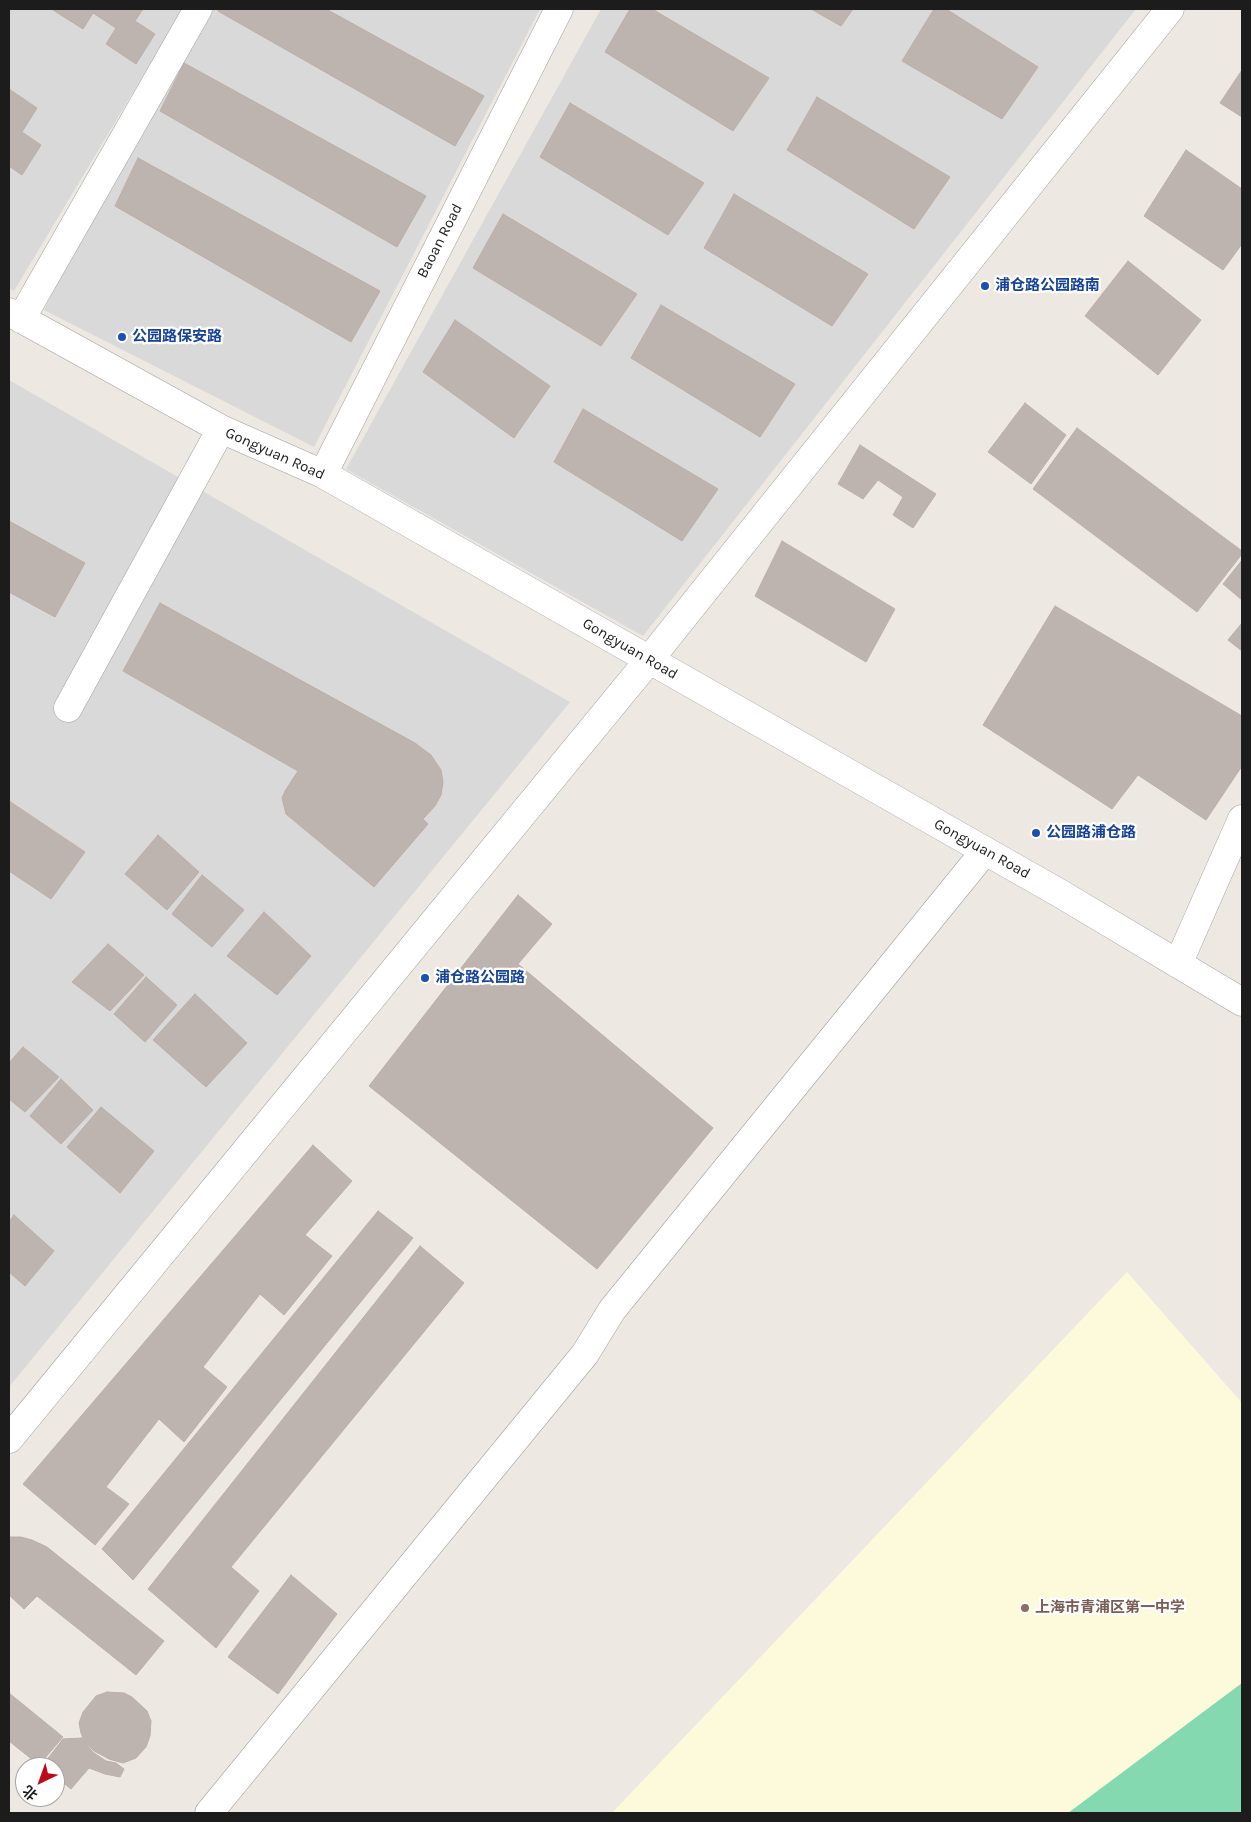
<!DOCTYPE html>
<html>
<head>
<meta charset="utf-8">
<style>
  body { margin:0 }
  #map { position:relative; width:1251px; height:1822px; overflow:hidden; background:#ede9e2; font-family:Karla,"Noto Sans SC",sans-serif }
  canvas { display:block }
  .frame { position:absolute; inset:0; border:10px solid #1c1c1c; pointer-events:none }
  .north { position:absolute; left:15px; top:1757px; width:50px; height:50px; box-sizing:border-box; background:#fff; border:1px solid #a4a4a4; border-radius:50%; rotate:222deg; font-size:14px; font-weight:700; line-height:20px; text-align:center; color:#1c1c1c }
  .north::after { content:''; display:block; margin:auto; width:18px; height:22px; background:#be0b19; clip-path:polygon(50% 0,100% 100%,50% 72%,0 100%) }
</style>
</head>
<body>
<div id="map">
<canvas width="1251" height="1822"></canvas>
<div class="frame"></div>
<div class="north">北</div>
</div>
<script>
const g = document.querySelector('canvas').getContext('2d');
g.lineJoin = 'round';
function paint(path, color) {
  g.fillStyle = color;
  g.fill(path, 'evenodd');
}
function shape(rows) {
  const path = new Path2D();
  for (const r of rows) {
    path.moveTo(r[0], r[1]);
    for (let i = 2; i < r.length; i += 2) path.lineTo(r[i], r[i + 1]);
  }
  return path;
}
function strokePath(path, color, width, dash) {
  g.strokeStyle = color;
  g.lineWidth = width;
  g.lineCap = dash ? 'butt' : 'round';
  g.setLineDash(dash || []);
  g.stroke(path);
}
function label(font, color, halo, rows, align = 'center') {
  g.font = font + ' Karla,"Noto Sans SC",sans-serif';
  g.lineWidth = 4.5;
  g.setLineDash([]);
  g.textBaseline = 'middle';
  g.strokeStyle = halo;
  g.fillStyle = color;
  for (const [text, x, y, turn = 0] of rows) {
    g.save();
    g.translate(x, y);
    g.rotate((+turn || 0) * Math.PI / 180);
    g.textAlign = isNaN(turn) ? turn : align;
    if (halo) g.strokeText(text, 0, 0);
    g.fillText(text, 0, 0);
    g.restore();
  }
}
const residential = shape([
  [9,9,183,9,14,291,9,288],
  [210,9,540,9,314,447,44,310,81,234],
  [601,9,1136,9,643,636,346,469],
  [9,380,570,702,9,1387]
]);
const education = shape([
  [1127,1272,1242,1403,1242,1813,612,1813]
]);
const pitch = shape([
  [1242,1683,1242,1813,1068,1813]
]);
const building = shape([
  [54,9,143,9,135,21,155,34,136,64,106,44,116,28,93,13,83,29,53,10,54,9],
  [219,9,326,9,484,96,455,146,218,11,219,9],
  [630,9,652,9,769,78,733,131,605,52,630,9],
  [811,9,853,9,841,26,811,9],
  [934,9,946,9,1038,67,1002,119,902,61,934,9],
  [184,63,426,196,397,247,160,111,184,63],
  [1242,70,1242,117,1220,103,1242,70],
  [9,89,37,108,22,132,41,145,22,175,9,166,9,89],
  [817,97,950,177,914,229,787,150,817,97],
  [570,103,704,183,668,235,540,157,570,103],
  [1186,150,1242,189,1242,244,1223,270,1144,216,1186,150],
  [138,158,380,291,351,342,115,206,138,158],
  [734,194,868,274,832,326,704,248,734,194],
  [503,214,637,294,601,346,473,268,503,214],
  [1128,261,1201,320,1158,375,1085,316,1128,261],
  [661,305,795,384,760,437,631,358,661,305],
  [455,320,550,386,514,438,423,372,455,320],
  [1025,403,1066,435,1031,484,988,452,1025,403],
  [583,409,718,489,682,541,554,462,583,409],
  [1077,428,1242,551,1242,554,1197,612,1033,489,1077,428],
  [860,445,936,494,913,528,893,515,903,497,878,480,863,499,838,484,860,445],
  [9,521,85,563,55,617,9,592,9,521],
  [782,541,895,609,866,662,755,596,782,541],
  [1242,560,1242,600,1223,584,1242,560],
  [160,603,415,743,431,755,441,770,443,782,441,795,435,806,423,819,428,824,374,887,286,814,282,798,285,791,298,771,123,671,160,603],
  [1055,606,1242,716,1242,766,1206,820,1138,775,1112,809,983,725,1055,606],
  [1242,623,1242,651,1228,640,1242,623],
  [9,801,85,852,51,899,9,871,9,801],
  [158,835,199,872,167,910,125,874,158,835],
  [202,875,244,910,212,947,172,914,202,875],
  [518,895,552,924,518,964,713,1128,597,1269,369,1086,518,895],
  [264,912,311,956,277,995,227,956,264,912],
  [108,944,144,975,110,1011,72,982,108,944],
  [146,977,177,1005,145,1042,114,1014,146,977],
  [195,994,247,1043,206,1087,153,1040,195,994],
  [23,1047,59,1077,25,1112,9,1099,9,1063,23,1047],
  [61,1079,93,1110,61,1144,30,1116,61,1079],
  [101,1107,154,1151,120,1193,67,1147,101,1107],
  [313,1145,352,1181,305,1235,332,1256,284,1315,260,1294,203,1367,227,1387,184,1442,159,1419,106,1487,129,1504,95,1545,23,1484,313,1145],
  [378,1211,413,1238,133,1580,102,1549,378,1211],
  [14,1215,54,1251,25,1286,9,1272,9,1222,14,1215],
  [420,1246,464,1283,231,1567,259,1591,216,1648,148,1589,420,1246],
  [9,1537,21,1537,32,1540,47,1547,164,1641,136,1675,37,1596,24,1609,9,1595,9,1537],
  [291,1575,337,1614,278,1694,228,1657,291,1575],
  [107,1692,124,1693,132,1697,147,1711,151,1721,150,1736,146,1747,136,1758,123,1763,109,1759,94,1751,85,1743,81,1733,79,1723,83,1712,96,1696,107,1692],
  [9,1693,63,1737,39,1765,9,1741,9,1693],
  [82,1738,85,1744,94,1753,106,1761,116,1763,124,1769,120,1777,105,1774,89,1768,71,1789,55,1776,55,1767,42,1766,63,1739,82,1738]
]);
const minor = shape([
  [9,312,221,429,323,474,1061,894,1242,1002],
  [21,319,198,9],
  [323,474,559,9],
  [68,708,221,429],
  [1178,964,1242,819],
  [9,1439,649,660,1170,9],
  [209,1813,585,1354,612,1310,985,851]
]);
const markers = [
  [985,286,5,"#1a4fb4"],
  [122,337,5,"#1a4fb4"],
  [1036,833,5,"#1a4fb4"],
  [425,978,5,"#1a4fb4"],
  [1025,1608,5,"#8d6e63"]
];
const streetNames = [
  ["Baoan Road",440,241,-63],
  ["Gongyuan Road",275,454,24],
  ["Gongyuan Road",630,649,30],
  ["Gongyuan Road",982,849,29]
];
const transitNames = [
  ["浦仓路公园路南",995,286],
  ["公园路保安路",132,337],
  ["公园路浦仓路",1046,833],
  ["浦仓路公园路",435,978]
];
const educationNames = [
  ["上海市青浦区第一中学",1035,1608]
];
paint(residential, '#dad9d9');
paint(education, '#fdfadc');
paint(pitch, '#84d9b1');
paint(building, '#bdb4af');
strokePath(building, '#beaea6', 1);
strokePath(minor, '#a0a0a0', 29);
strokePath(minor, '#fff', 28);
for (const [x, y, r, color] of markers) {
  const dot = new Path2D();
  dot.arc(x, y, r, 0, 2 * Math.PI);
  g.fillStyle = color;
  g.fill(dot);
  strokePath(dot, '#fff', 2);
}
label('15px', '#1c1c1c', '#fff', streetNames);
label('bold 15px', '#164399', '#fff', transitNames, 'left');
label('bold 15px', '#785e54', '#fff', educationNames, 'left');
</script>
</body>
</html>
